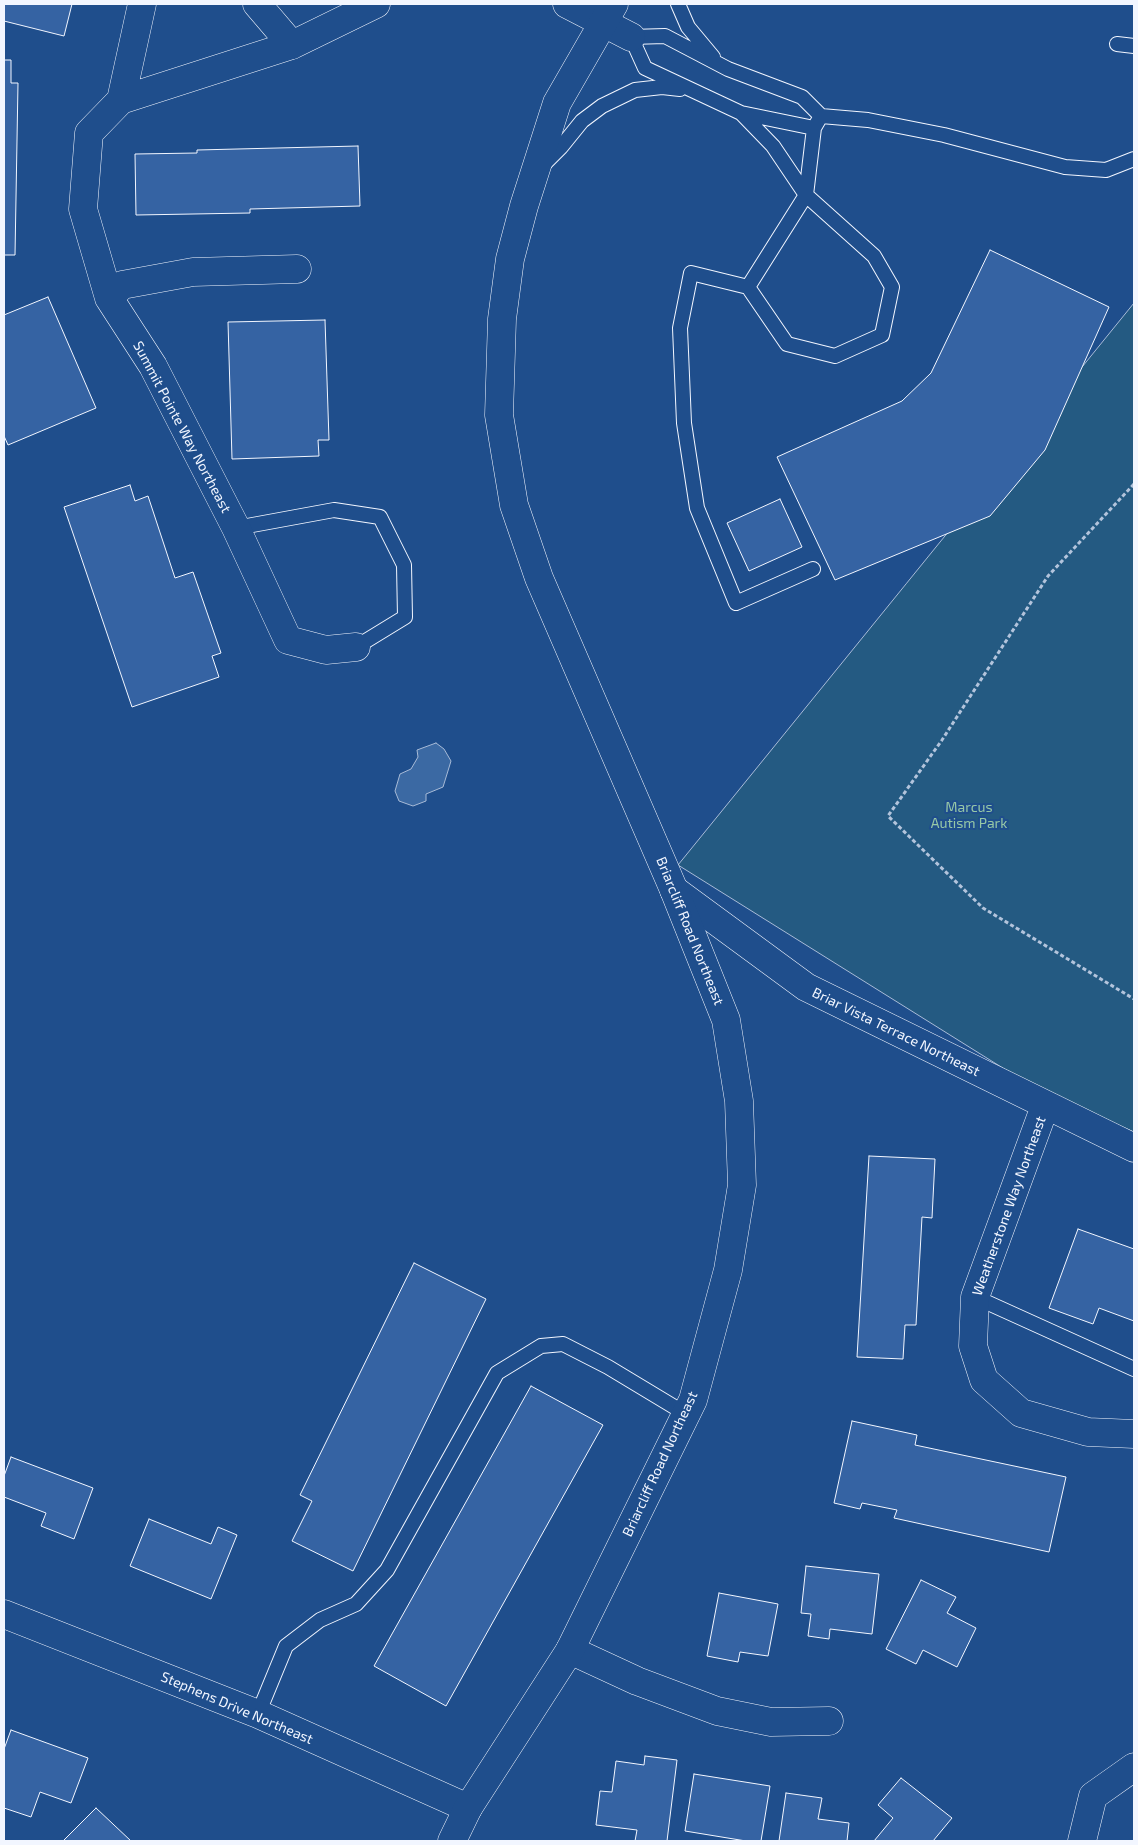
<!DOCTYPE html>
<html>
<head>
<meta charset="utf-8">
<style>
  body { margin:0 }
  #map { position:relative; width:1138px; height:1845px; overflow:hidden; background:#1f4e8c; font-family:"Exo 2",sans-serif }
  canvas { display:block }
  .frame { position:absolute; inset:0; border:5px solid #f2f6ff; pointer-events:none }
</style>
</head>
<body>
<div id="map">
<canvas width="1138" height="1845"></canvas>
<div class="frame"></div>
</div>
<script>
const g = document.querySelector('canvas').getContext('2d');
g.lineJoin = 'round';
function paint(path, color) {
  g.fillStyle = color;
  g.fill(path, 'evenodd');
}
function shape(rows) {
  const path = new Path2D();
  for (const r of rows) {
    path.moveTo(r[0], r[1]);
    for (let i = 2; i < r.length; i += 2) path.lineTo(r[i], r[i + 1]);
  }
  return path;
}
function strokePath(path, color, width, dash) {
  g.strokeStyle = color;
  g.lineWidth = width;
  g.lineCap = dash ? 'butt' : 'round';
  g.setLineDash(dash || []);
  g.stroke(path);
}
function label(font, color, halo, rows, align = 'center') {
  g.font = font + ' "Exo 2",sans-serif';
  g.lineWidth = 4;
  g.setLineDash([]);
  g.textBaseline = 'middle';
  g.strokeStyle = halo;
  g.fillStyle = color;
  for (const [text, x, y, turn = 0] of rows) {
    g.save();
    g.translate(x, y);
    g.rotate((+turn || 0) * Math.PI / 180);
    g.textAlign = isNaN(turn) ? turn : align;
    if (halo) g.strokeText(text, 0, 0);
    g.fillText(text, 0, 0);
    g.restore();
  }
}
const green = shape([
  [1134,303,1134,1132,1038,1090,678,865,1134,303]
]);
const water = shape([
  [436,743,444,749,451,761,443,787,426,794,426,801,413,806,399,801,395,791,400,774,411,769,418,757,417,750,436,743]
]);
const building = shape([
  [4,4,72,4,64,36,4,21,4,4],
  [4,60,11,60,11,83,18,83,15,255,4,255,4,60],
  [358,146,360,206,250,209,250,213,136,215,135,154,197,153,197,150,358,146],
  [990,250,1109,307,1045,450,990,516,835,580,777,457,902,401,931,373,990,250],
  [48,297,96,408,8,445,4,436,4,315,48,297],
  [325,320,329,440,318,440,319,456,232,459,228,322,325,320],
  [130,485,135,501,148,496,175,578,193,572,221,653,212,656,219,677,132,707,64,507,130,485],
  [780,499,802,547,749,571,727,523,780,499],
  [869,1156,935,1159,932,1218,922,1217,916,1325,905,1325,903,1359,857,1357,869,1156],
  [1078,1229,1134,1249,1134,1321,1099,1308,1093,1324,1049,1308,1078,1229],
  [414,1263,486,1299,353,1571,292,1541,312,1501,300,1495,414,1263],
  [531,1386,603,1425,446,1706,374,1666,531,1386],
  [852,1421,917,1435,915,1445,1066,1477,1049,1552,894,1518,897,1510,862,1503,860,1509,834,1503,852,1421],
  [11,1457,93,1488,74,1539,41,1526,46,1513,4,1497,4,1476,11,1457],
  [149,1519,211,1544,218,1527,237,1535,211,1599,130,1566,149,1519],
  [806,1566,879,1574,872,1634,830,1629,829,1639,808,1636,811,1614,801,1613,806,1566],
  [921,1580,956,1597,947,1613,976,1628,957,1667,923,1650,916,1664,886,1649,921,1580],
  [719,1593,778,1604,768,1656,740,1652,738,1662,707,1656,719,1593],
  [11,1730,88,1758,71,1803,40,1792,31,1817,4,1808,4,1749,11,1730],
  [645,1756,677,1760,667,1841,635,1841,637,1830,596,1825,600,1791,612,1792,616,1761,644,1765,645,1756],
  [694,1774,770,1786,761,1841,746,1841,685,1831,694,1774],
  [901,1778,952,1818,933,1841,874,1841,893,1818,878,1805,901,1778],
  [786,1793,822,1798,818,1819,849,1823,847,1841,779,1841,786,1793],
  [96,1808,131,1841,63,1841,96,1808]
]);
const path = shape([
  [1134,484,1048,576,942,740,888,816,983,908,1134,999]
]);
const lane = shape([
  [678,4,688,27,713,57],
  [1117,44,1134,46],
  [741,113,773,146,806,195,874,256,892,287,882,335,835,356,787,344,748,287,691,273,680,328,684,423,697,508,736,603,813,569],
  [821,116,814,128,741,113,645,68,631,37,665,36,728,69,802,97,821,116,868,120,944,135,1065,167,1106,170,1134,159],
  [543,165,561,147,582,121,602,106,635,90,662,87,680,89],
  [748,287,806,195,814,128],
  [236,528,334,510,380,517,404,565,405,617,356,647],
  [975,1297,1134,1369],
  [258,1714,286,1646,320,1620,356,1604,387,1570,497,1373,541,1346,563,1344,608,1367,686,1414]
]);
const street = shape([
  [257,4,292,45],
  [567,4,631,37],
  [121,100,142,4],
  [109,298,122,285,193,272,297,269],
  [356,647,326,650,288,640,236,528,153,366,109,298,83,209,89,133,121,100,292,45,376,4],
  [674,890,806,987,1134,1148],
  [1045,1106,975,1297,973,1346,984,1380,1021,1413,1088,1432,1134,1434],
  [4,1614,258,1714,468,1808],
  [570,1650,637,1681,717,1711,771,1722,829,1721],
  [1082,1841,1093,1796,1134,1767]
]);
const secondary = shape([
  [452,1841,468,1808,570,1650,693,1400,728,1270,742,1185,739,1101,726,1020,674,890,539,578,514,505,499,415,502,319,510,259,524,206,557,103,614,4]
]);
const streetNames = [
  ["Summit Pointe Way Northeast",182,427,62],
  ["Briarcliff Road Northeast",690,931,68],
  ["Briar Vista Terrace Northeast",896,1032,26],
  ["Weatherstone Way Northeast",1009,1206,-70],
  ["Briarcliff Road Northeast",660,1464,-65],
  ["Stephens Drive Northeast",237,1708,23]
];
const parkNames = [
  ["Marcus",969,807],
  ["Autism Park",969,823]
];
paint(green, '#245a82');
strokePath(green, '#a8bbd7', 1);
paint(water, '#3b69a3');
strokePath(water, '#a8bbd7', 1);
paint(building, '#3563a3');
strokePath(building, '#f2f6ff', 1);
strokePath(lane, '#f2f6ff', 16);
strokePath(street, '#f2f6ff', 29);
strokePath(secondary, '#f2f6ff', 29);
strokePath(path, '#b3c4dc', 3, [4, 2.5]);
strokePath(lane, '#1f4e8c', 14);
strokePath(street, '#1f4e8c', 28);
strokePath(secondary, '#1f4e8c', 28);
label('14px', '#f2f6ff', '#1f4e8c', streetNames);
label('14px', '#97c8a6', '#1f4e8c', parkNames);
</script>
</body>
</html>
